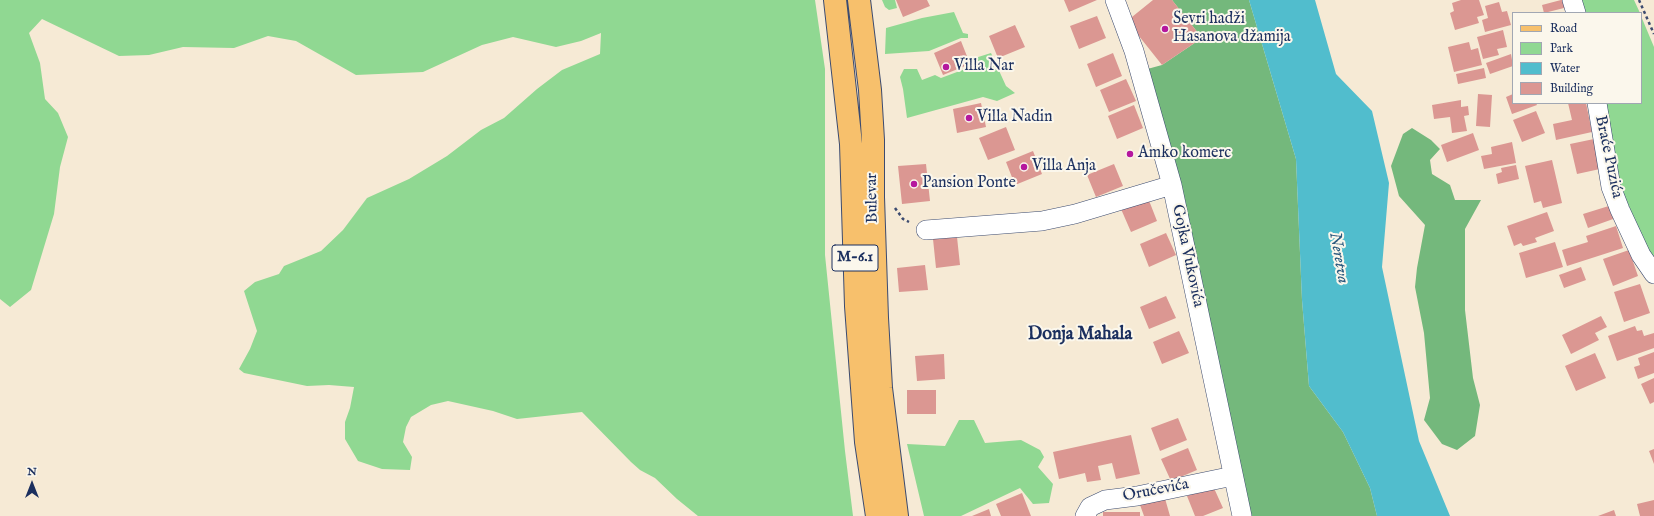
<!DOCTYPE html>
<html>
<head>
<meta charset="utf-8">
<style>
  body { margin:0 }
  #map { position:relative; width:1654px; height:516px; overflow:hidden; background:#f6ead5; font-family:"IM FELL English",serif }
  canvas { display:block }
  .legend { position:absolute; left:1512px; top:12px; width:130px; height:92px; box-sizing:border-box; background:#fbf7ec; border:1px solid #a1a7b3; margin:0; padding:5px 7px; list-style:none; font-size:12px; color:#1b2f5e }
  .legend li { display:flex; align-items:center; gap:8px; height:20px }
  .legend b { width:20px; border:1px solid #a1a7b3 }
  .north { position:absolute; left:12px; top:464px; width:40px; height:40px; -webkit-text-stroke:3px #fbf7ec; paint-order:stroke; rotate:0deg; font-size:11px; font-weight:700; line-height:16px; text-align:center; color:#1b2f5e }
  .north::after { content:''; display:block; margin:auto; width:14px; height:18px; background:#1b2f5e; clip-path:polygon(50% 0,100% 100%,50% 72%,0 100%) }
</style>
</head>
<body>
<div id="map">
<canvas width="1654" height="516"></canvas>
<ul class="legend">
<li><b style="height:5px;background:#f7c06c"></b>Road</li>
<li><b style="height:11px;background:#90d892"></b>Park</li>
<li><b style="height:11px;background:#51bdcd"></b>Water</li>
<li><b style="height:11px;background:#db9792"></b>Building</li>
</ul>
<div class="north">N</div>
</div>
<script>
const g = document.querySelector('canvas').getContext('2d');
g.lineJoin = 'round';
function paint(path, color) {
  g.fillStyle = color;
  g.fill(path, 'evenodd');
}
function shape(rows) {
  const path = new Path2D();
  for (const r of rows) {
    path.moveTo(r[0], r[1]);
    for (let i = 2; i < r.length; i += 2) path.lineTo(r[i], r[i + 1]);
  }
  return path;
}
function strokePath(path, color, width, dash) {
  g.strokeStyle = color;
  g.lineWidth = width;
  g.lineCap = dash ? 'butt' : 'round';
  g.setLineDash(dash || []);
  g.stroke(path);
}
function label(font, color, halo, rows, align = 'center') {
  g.font = font + ' "IM FELL English",serif';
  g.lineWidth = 4;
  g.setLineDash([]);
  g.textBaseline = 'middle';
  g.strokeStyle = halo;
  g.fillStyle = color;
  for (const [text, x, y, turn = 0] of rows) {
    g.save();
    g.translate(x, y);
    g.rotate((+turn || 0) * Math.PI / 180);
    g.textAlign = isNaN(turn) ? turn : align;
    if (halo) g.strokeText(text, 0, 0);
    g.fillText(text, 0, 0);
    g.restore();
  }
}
const green = shape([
  [0,0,815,0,825,69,825,255,845,451,853,516,698,516,677,499,655,478,640,470,631,462,582,412,517,419,493,411,448,401,431,405,411,417,406,427,403,442,412,457,410,470,382,469,358,461,345,439,345,422,350,408,354,387,329,385,307,386,244,373,239,369,250,349,257,331,244,291,255,282,279,274,284,266,321,251,343,230,367,198,409,179,447,156,481,130,504,118,537,89,562,70,600,54,601,33,581,41,556,47,513,37,482,45,423,72,356,75,296,41,268,36,234,48,183,47,149,55,119,56,42,19,29,33,40,63,45,99,58,113,68,137,60,167,54,214,31,290,10,307,0,299],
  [882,0,895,0,897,8,889,10,885,7],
  [1580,0,1634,0,1640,13,1584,13],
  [954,12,963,33,968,34,968,38,961,38,929,51,885,54,886,28,922,18],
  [1641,16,1654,47,1654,262,1617,189,1605,103,1641,103],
  [991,53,1006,86,1015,93,997,101,983,97,907,118,903,89,900,77,904,69,917,69,922,80,935,75,941,78,973,66,975,58],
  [959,420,974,420,985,443,1021,440,1040,450,1044,457,1038,467,1053,484,1049,503,1033,504,1020,488,961,516,924,516,907,444,945,446]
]);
const forest = shape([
  [1172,0,1249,0,1296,159,1302,300,1309,386,1343,432,1370,488,1377,516,1242,516,1140,71,1162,65,1202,38],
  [1412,128,1431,140,1440,149,1430,160,1432,174,1450,185,1455,200,1481,200,1465,229,1465,310,1473,378,1480,405,1475,436,1457,450,1442,444,1424,420,1430,398,1424,333,1415,287,1417,268,1425,225,1399,196,1391,166,1403,134]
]);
const water = shape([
  [1249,0,1315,0,1336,74,1372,111,1389,183,1382,267,1419,441,1450,516,1377,516,1370,488,1343,432,1309,386,1302,300,1296,159]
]);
const building = shape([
  [896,0,927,0,930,6,903,17],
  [1064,0,1097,0,1069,12],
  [1153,0,1172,0,1202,38,1162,65,1127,21],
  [1461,0,1479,0,1484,15,1477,17,1479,23,1455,30,1450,13,1454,11,1452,3],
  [1561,0,1566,0,1568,7,1544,13,1542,5],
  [1499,2,1502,12,1507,11,1511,25,1485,32,1482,20,1488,18,1485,6],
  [1097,16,1106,38,1079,49,1070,26],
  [1015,25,1025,47,998,58,989,36],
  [1503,30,1507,47,1497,49,1499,55,1483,59,1477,37],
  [961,41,970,64,943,75,934,53],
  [1469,42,1471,50,1478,48,1482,65,1454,72,1448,47],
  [1113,53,1122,76,1096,87,1087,64],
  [1511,54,1513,66,1490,74,1486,63],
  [1484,68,1486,78,1458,84,1456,74],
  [1126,79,1136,101,1109,112,1100,90],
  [1478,94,1492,95,1490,127,1476,126],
  [1513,94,1513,103,1536,103,1537,105,1512,114,1506,97],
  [1461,100,1461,107,1468,106,1469,115,1464,116,1467,131,1452,133,1450,117,1434,119,1432,105],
  [981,103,986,127,957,133,953,109],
  [1568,103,1586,103,1592,132,1556,140,1553,124,1572,120],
  [1134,105,1143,128,1117,139,1108,116],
  [1536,111,1545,133,1522,142,1513,120],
  [1006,127,1015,150,988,160,979,138],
  [1473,133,1479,150,1447,162,1441,145],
  [1594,139,1600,169,1577,174,1570,144],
  [1512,142,1516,163,1484,169,1481,156,1492,154,1491,147],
  [1033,151,1042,174,1015,185,1006,162],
  [1552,160,1562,203,1543,208,1541,201,1534,203,1525,166],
  [926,164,930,201,902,204,898,166],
  [1114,164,1123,186,1096,197,1087,175],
  [1516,165,1519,179,1498,184,1496,174,1502,172,1501,168],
  [1148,198,1157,221,1131,232,1121,209],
  [1612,205,1616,218,1588,228,1583,214],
  [1547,212,1554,231,1535,238,1537,242,1523,246,1521,243,1514,246,1507,226],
  [1616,226,1623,248,1567,266,1562,250,1588,242,1586,236],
  [1166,233,1176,255,1149,267,1140,244],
  [957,237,960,265,936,268,933,239],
  [1555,242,1563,267,1526,278,1519,253],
  [1629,250,1638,276,1613,286,1603,259],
  [925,265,928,290,899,292,897,268],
  [1581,267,1586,280,1564,288,1559,275],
  [1640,284,1650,313,1624,322,1614,292],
  [1166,296,1176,318,1149,329,1140,307],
  [1601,316,1607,327,1595,333,1599,340,1571,354,1562,335],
  [1635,326,1637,331,1642,330,1644,336,1654,333,1654,348,1617,361,1608,336],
  [1179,331,1189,353,1162,364,1153,342],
  [1654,352,1654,373,1638,379,1634,367,1640,365,1638,358],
  [1595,353,1606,378,1576,391,1565,366],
  [944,354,945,379,917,381,915,356],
  [1654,378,1654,402,1650,404,1641,384],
  [907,390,936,390,936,414,907,414],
  [1178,418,1187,440,1160,451,1151,428],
  [1131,435,1140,474,1116,479,1112,463,1098,466,1101,480,1087,482,1085,473,1059,479,1053,452],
  [1188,448,1197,470,1171,481,1161,459],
  [1654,449,1654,464,1649,451],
  [1213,486,1223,508,1203,516,1195,516,1187,496],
  [1022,493,1031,516,1001,516,996,504],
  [1164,495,1170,516,1144,516,1139,502],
  [1654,500,1654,516,1640,516,1637,504],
  [989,509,991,516,972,516],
  [1614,510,1616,516,1598,516],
  [1103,512,1140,512,1140,516,1103,516]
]);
const path = shape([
  [1639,0,1654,34],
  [895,208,903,219,909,222]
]);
const minor = shape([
  [1115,0,1134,51,1172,185,1242,516],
  [1572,0,1576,13],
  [1597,103,1611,187,1620,210,1641,255,1654,274],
  [926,230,1042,221,1075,214,1172,185],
  [1085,516,1090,507,1105,500,1137,496,1233,476]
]);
const primary = shape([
  [835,0,851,144,856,306,866,442,877,516],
  [859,0,870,90,873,140,873,197,877,318,881,388,897,516]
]);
const markers = [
  [1165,29,4,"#b5179e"],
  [946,67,4,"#b5179e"],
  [969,118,4,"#b5179e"],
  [1130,154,4,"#b5179e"],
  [1024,167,4,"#b5179e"],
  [914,184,4,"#b5179e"]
];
const shields = [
  [855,258,46]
];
const shieldNames = [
  ["M-6.1",855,258]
];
const poiNames = [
  ["Sevri hadži",1173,20],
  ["Hasanova džamija",1173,38],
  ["Villa Nar",954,67],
  ["Villa Nadin",977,118],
  ["Amko komerc",1138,154],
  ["Villa Anja",1032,167],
  ["Pansion Ponte",922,184]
];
const streetNames = [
  ["Braće Puzića",1608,157,78],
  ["Bulevar",873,198,-91],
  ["Gojka Vukovića",1187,256,78],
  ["Oručevića",1156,491,-11]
];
const waterNames = [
  ["Neretva",1338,258,80]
];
const quarterNames = [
  ["Donja Mahala",1080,335]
];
paint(green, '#90d892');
paint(forest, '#74b87c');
paint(water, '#51bdcd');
paint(building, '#db9792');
strokePath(minor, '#3c4b70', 20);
strokePath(primary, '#3c4b70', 24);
strokePath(path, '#3c4b70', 2.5, [3, 3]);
strokePath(minor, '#fff', 19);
strokePath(primary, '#f7c06c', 22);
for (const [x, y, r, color] of markers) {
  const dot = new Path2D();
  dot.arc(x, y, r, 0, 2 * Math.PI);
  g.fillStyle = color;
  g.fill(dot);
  strokePath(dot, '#fbf7ec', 1.5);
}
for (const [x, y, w] of shields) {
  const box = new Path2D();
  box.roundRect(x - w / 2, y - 13, w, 26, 3);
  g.fillStyle = '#fbf7ec';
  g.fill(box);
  strokePath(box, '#1b2f5e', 1);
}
label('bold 15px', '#1b2f5e', null, shieldNames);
label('16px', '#1b2f5e', '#fbf7ec', poiNames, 'left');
label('16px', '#1b2f5e', '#fbf7ec', streetNames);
label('italic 17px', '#2b5a7f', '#fbf7ec', waterNames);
label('bold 18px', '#1b2f5e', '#fbf7ec', quarterNames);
</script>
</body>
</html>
